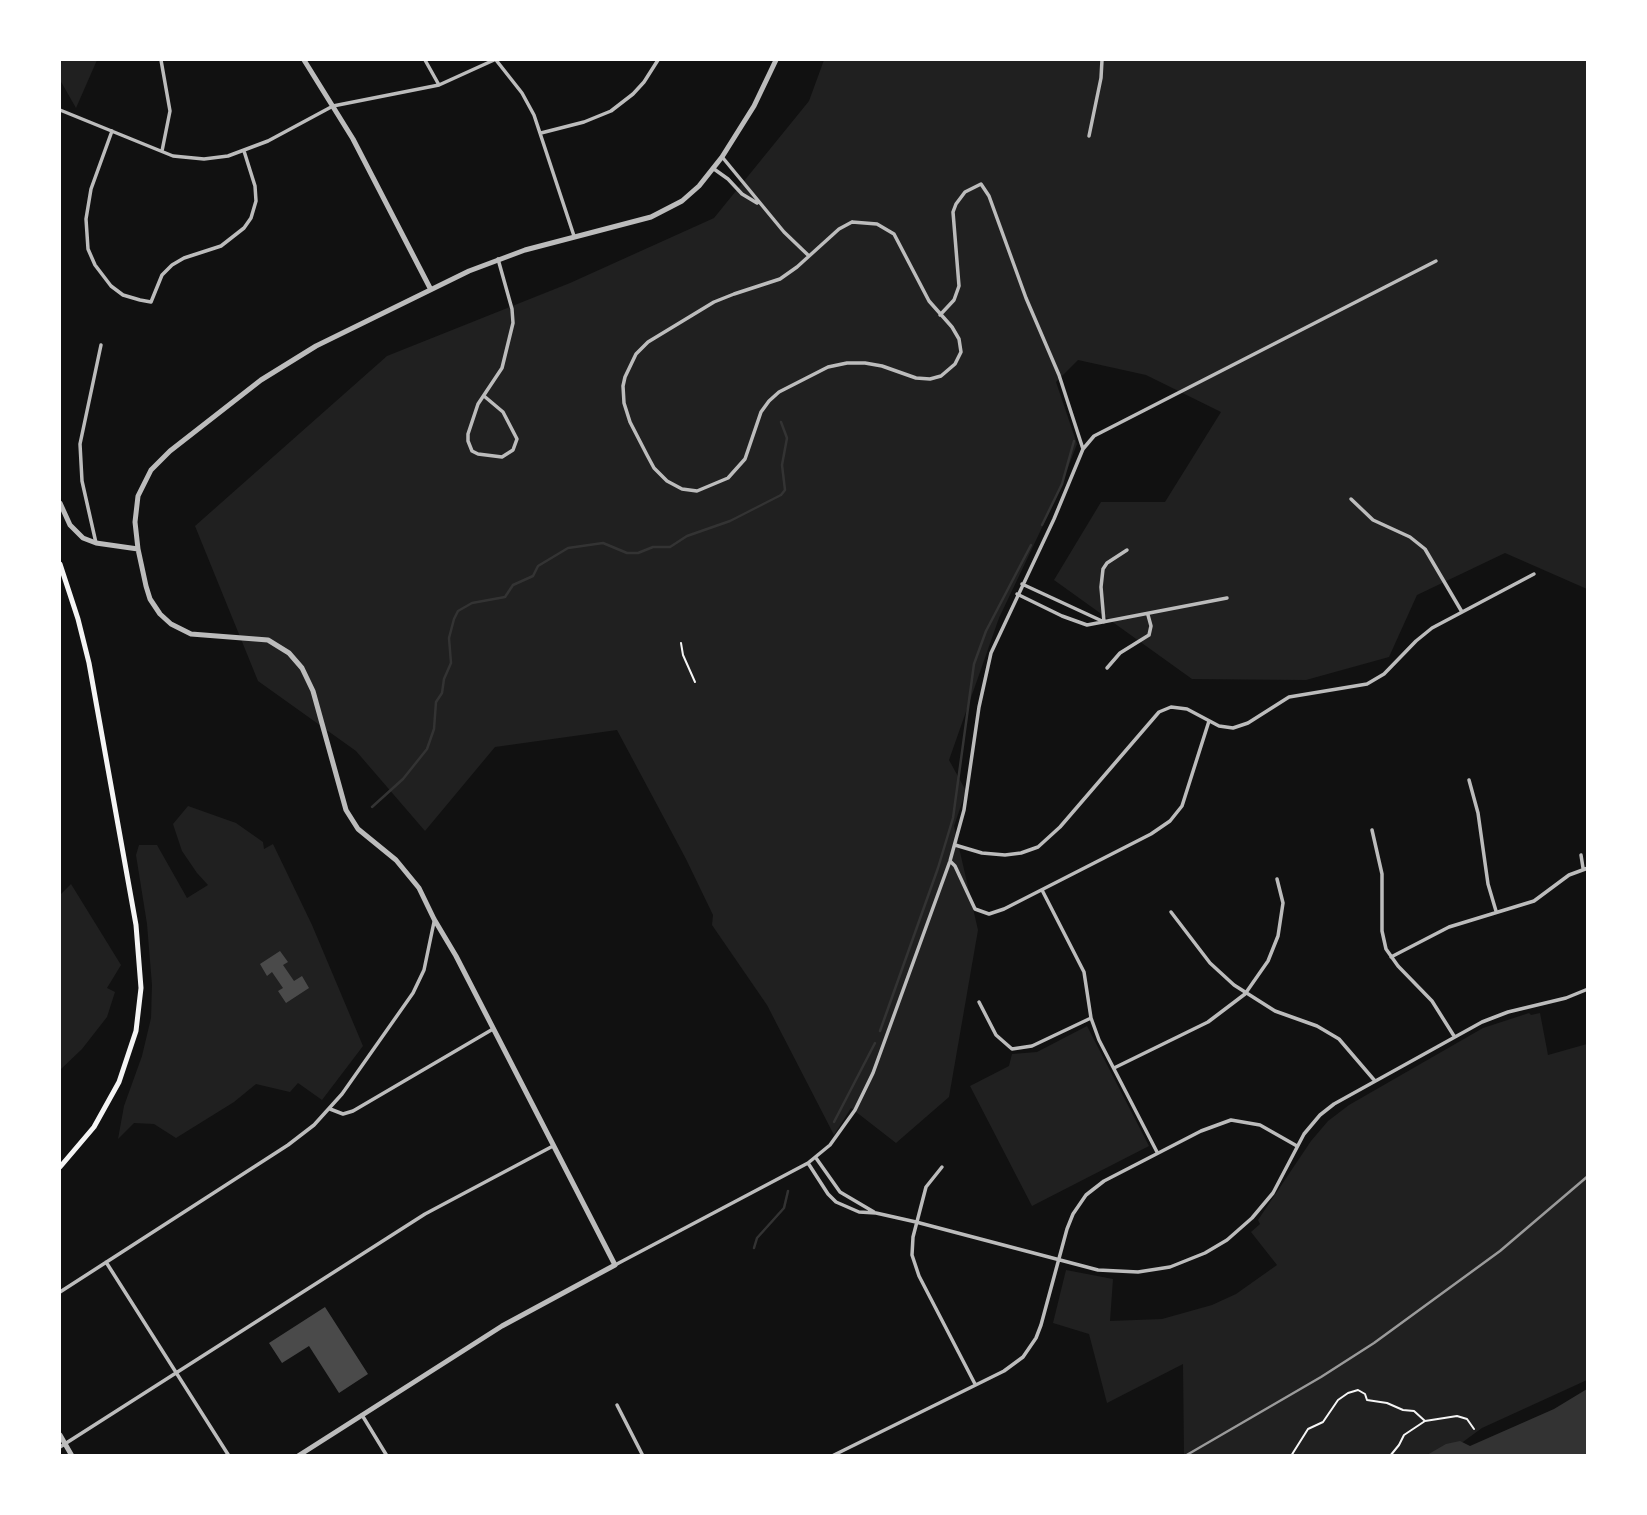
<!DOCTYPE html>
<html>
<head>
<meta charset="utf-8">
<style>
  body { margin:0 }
  #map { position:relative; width:1647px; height:1515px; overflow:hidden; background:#111; font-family:Commissioner,sans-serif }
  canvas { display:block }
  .frame { position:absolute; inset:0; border:61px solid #fff; pointer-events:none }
</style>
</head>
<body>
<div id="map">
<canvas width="1647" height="1515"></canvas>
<div class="frame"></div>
</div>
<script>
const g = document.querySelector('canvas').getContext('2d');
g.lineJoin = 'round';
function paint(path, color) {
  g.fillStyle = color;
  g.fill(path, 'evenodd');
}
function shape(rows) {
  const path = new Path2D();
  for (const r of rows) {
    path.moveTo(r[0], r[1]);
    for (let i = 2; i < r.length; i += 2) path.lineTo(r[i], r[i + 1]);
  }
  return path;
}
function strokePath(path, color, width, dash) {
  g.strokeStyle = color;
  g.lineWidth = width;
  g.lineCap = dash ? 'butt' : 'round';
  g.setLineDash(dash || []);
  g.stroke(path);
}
const green = shape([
  [60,60,97,60,76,108,60,80],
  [824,60,1587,60,1587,589,1505,553,1417,595,1389,657,1306,680,1192,679,1054,580,1101,502,1165,502,1221,412,1146,375,1078,360,1056,382,1077,444,1057,496,999,618,949,760,966,791,954,826,978,930,949,1097,896,1143,851,1108,834,1135,767,1005,712,925,713,915,686,859,617,730,495,747,425,831,356,751,258,681,195,526,387,356,570,283,714,218,809,101],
  [188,806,236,823,263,842,264,849,273,844,312,925,363,1046,322,1100,298,1083,290,1092,256,1084,234,1102,176,1138,154,1124,134,1123,118,1139,124,1106,142,1056,151,1018,152,985,147,924,136,855,139,845,157,845,187,898,208,885,197,873,182,851,173,824],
  [71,884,121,965,107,988,115,992,107,1017,82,1049,60,1070,60,895],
  [1529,1013,1531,1015,1540,1013,1548,1055,1587,1044,1587,1380,1482,1428,1445,1455,1184,1455,1183,1364,1107,1403,1089,1334,1053,1323,1066,1270,1113,1279,1110,1321,1162,1319,1212,1305,1236,1294,1277,1265,1251,1232,1260,1224,1258,1220,1311,1141,1328,1121,1349,1105,1483,1028],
  [1087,1026,1149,1146,1032,1206,970,1086,1009,1066,1012,1054,1037,1052]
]);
const water = shape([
  [1587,1389,1587,1455,1427,1455,1446,1444,1460,1441,1470,1446,1554,1409]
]);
const stream = shape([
  [1042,525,1062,484,1074,441],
  [372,807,403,779,427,749,434,729,436,702,442,693,444,679,451,663,449,638,454,619,458,611,472,603,505,597,513,585,533,576,538,566,568,548,603,543,627,553,638,553,653,547,670,547,687,536,730,521,781,495,785,490,782,465,787,438,781,422],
  [880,1031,938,868,953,818,974,664,986,631,1031,545],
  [834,1122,875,1043],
  [754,1248,757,1238,784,1208,788,1191]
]);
const building = shape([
  [280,951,288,962,283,965,294,981,302,976,309,988,286,1003,278,991,283,988,272,972,267,976,260,964],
  [325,1307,368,1374,339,1393,309,1346,282,1363,269,1343]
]);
const path = shape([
  [681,643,683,655,695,682],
  [1291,1456,1308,1429,1323,1422,1338,1400,1348,1393,1358,1390,1365,1394,1367,1400,1387,1403,1403,1410,1414,1411,1425,1421],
  [1390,1456,1399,1445,1404,1435,1425,1421,1457,1416,1467,1419,1474,1429]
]);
const minor = shape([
  [161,60,170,111,162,151],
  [425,60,439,85],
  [496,60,522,93,534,115,574,236],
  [60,110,173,156,204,159,228,156,268,141,333,106,439,85,494,60],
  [112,131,91,189,86,219,88,249,95,265,111,286,123,295,140,300,151,302,162,275,172,265,184,258,221,246,244,228,251,218,256,201,255,186,244,151],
  [541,133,584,122,611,111,633,94,644,82,658,60],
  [1089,136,1101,78,1102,60],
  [723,158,784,232,809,256],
  [714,169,728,179,742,194,757,203],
  [852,222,877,224,894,234,929,301,952,327,959,339,961,352,955,364,941,376,930,379,916,378,882,366,865,363,847,363,828,367,779,392,769,401,761,412,745,459,728,478,697,491,682,489,667,481,654,468,647,455,630,422,624,403,623,386,625,377,636,354,648,342,714,302,734,294,780,279,797,267,839,229,852,222],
  [484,396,503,412,517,439,513,450,502,457,478,454,472,451,468,441,468,434,478,404,502,368,513,323,512,309,498,259],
  [1083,449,1094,436,1436,261],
  [1351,499,1373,520,1410,537,1425,549,1462,612],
  [96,543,82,481,80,444,101,345],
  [1022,584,1102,621],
  [1017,594,1062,616,1087,625,1227,598],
  [1104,622,1101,587,1103,569,1107,563,1127,550],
  [1107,668,1120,653,1149,635,1151,626,1148,615],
  [1469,780,1478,813,1488,884,1496,911],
  [1372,830,1382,874,1382,931,1386,949,1398,966,1432,1001,1454,1036],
  [955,845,982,853,1005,855,1021,853,1038,847,1060,827,1159,712,1171,707,1187,709,1219,726,1233,728,1248,723,1289,697,1367,684,1384,674,1416,641,1432,628,1534,574],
  [1581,855,1583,868],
  [950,861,955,866,975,909,989,914,1004,909,1151,834,1170,821,1182,806,1209,721],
  [1042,890,1084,972,1091,1018,1099,1040,1157,1152],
  [1171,912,1210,963,1234,985,1275,1011,1317,1026,1339,1039,1375,1081],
  [1391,957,1449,927,1534,901,1569,875,1588,868],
  [979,1002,996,1035,1012,1049,1032,1046,1091,1018],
  [1114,1068,1208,1022,1245,994,1268,961,1278,936,1283,903,1277,879],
  [330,1109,343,1114,353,1111,493,1029],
  [816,1158,840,1192,874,1212],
  [808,1163,828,1194,836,1202,859,1212,876,1213,916,1222,1098,1270,1138,1272,1170,1267,1205,1253,1227,1240,1252,1218,1273,1193,1304,1134,1320,1115,1334,1104,1482,1022,1508,1012,1566,998,1588,989],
  [942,1167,926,1187,913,1237,912,1255,919,1276,975,1384],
  [106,1262,229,1456],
  [615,1265,808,1163,830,1145,855,1110,873,1073,950,861,964,810,979,707,991,653,1054,519,1083,449,1059,375,1026,298,989,196,981,184,965,192,956,204,953,212,959,286,954,300,940,315],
  [60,1292,288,1145,314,1125,342,1094,413,993,424,970,434,922],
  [617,1405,643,1456],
  [362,1415,387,1456],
  [60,1447,425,1214,553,1146],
  [832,1456,1004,1371,1023,1357,1036,1338,1041,1325,1067,1229,1073,1214,1086,1195,1104,1181,1201,1131,1231,1120,1260,1125,1297,1146]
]);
const tertiary = shape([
  [304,60,353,139,430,288],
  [60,503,70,525,83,538,96,543,138,549],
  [60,1435,72,1456],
  [298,1456,502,1326,615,1265,456,956,434,919,419,888,396,860,358,829,346,810,313,691,302,668,289,653,268,640,191,634,171,624,160,614,150,599,146,586,138,549,135,522,138,496,151,470,170,451,261,380,316,346,469,271,525,250,651,217,682,201,699,186,722,157,754,106,776,60]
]);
const secondary = shape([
  [60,564,78,619,89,663,136,925,141,988,136,1031,119,1082,94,1127,60,1167]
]);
const rail = shape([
  [1185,1456,1321,1377,1374,1343,1500,1251,1588,1176]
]);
paint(green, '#202020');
paint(water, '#333');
strokePath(stream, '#333', 2.5);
paint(building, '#4a4a4a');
strokePath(path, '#f5f5f5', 2);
strokePath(minor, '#bcbcbc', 3.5);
strokePath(tertiary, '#bcbcbc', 5);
strokePath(secondary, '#f5f5f5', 5);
strokePath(rail, '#9a9a9a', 2.5);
</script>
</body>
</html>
